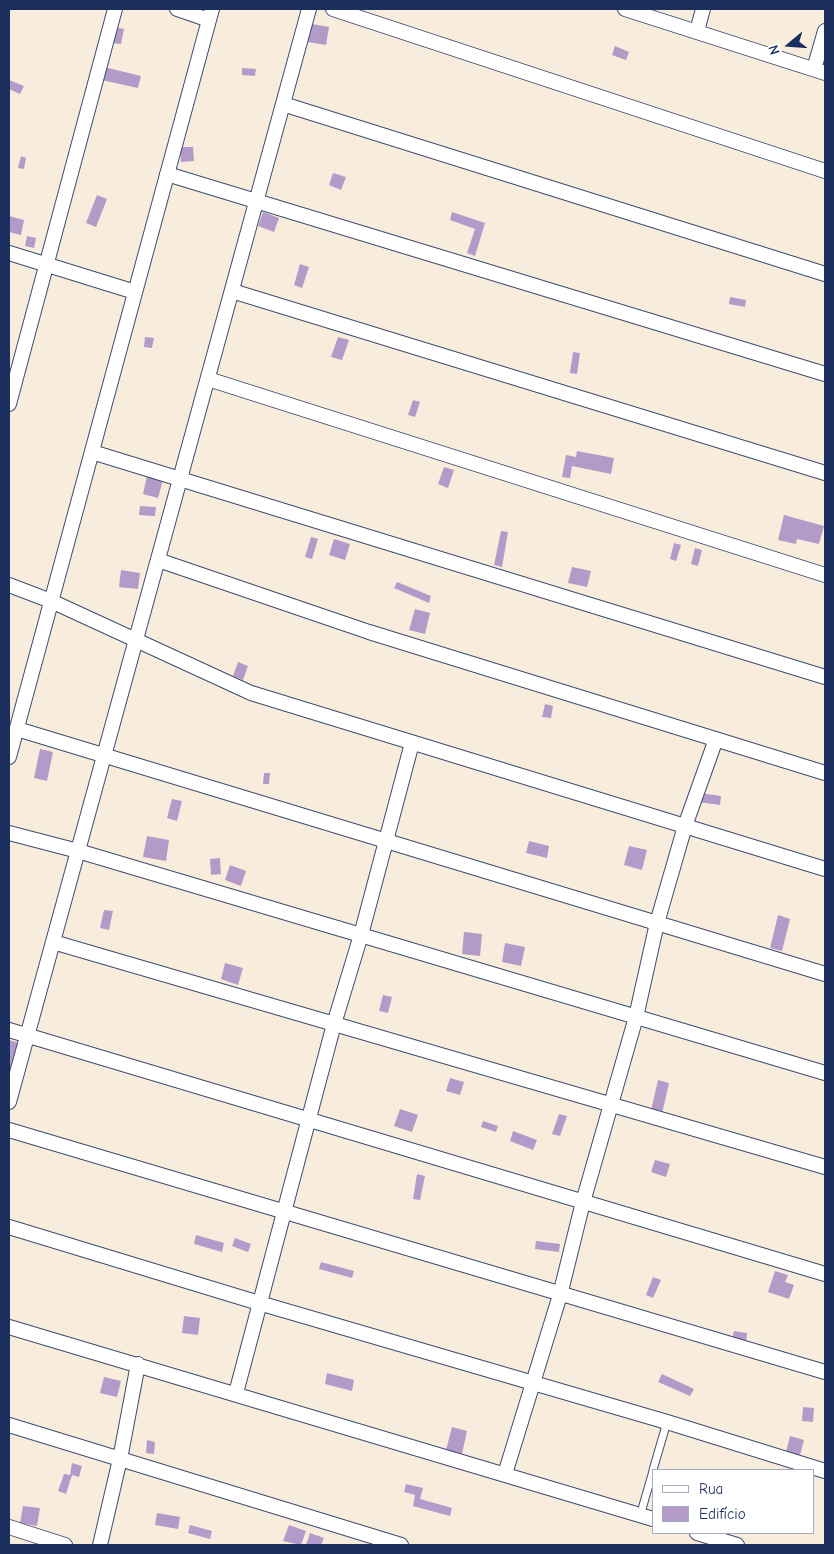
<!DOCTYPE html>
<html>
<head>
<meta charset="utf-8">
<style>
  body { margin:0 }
  #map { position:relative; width:834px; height:1554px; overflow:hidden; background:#f8eddc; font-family:"Comic Neue",sans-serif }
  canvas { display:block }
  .frame { position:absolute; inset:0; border:10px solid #1b2f5e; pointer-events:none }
  .legend { position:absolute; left:652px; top:1469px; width:162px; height:65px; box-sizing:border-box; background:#fff; border:1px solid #a4acbf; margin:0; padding:6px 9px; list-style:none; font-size:15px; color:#1b2f5e }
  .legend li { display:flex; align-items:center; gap:10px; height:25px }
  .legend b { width:25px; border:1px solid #a4acbf }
  .north { position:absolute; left:764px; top:20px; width:50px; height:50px; -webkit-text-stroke:4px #fff; paint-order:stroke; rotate:252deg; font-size:14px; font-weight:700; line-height:20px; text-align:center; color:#1b2f5e }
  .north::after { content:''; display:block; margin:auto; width:18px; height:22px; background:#1b2f5e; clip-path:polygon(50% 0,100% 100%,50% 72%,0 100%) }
</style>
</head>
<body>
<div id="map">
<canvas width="834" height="1554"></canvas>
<div class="frame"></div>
<ul class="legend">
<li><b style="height:6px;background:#fff"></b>Rua</li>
<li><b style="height:14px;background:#b49ac9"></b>Edifício</li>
</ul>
<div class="north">N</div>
</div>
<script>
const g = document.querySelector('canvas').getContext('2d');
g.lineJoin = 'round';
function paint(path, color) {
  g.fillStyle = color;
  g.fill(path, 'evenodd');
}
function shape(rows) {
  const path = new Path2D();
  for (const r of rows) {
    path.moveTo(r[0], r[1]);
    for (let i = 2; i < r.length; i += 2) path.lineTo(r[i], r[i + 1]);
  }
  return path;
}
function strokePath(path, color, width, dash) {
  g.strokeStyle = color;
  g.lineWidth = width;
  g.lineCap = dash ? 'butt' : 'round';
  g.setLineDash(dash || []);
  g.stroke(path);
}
const building = shape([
  [312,24,329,27,326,45,308,42],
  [115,27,124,29,121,44,113,43],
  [615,46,629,52,626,60,612,55],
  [104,67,141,76,138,88,101,80],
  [242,68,256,69,255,76,242,75],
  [9,80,24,86,20,94,9,89],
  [180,147,193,147,194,161,181,162],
  [21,156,26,158,24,169,18,168],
  [333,173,346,177,341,190,329,185],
  [97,195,107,199,96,227,86,223],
  [263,212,279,218,274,232,258,226],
  [452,212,485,223,475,256,467,253,475,229,450,220],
  [9,216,24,220,21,235,9,232],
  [27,236,36,238,34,248,25,246],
  [300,264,309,267,302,288,294,285],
  [730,297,746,300,745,307,729,304],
  [145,337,154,338,152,348,144,347],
  [338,337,349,340,342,360,331,357],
  [573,352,580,353,577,374,570,373],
  [413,400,420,402,415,417,408,415],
  [577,451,614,458,611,474,572,466,570,478,562,477,566,455,576,457],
  [444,467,454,470,448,488,438,484],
  [147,476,163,480,158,498,143,494],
  [140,506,156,507,155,516,139,515],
  [784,515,824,526,819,544,797,539,796,544,778,540],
  [501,531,508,532,502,567,494,565],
  [311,537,318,539,312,559,305,557],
  [334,539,350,544,345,560,329,555],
  [674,543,681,545,676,561,670,559],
  [695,548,702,550,698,566,691,564],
  [572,567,591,571,587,587,568,583],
  [121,570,140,573,138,589,119,587],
  [397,582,431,596,429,603,394,588],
  [415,609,430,613,425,634,409,630],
  [238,662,248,666,243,680,233,676],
  [545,704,553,706,551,718,542,717],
  [40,749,53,752,47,781,34,778],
  [264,773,270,773,269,784,263,784],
  [700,793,721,796,720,805,698,802],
  [172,799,182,801,177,821,167,818],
  [147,836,169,840,166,861,143,857],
  [529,841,549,846,547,858,526,853],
  [629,846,647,850,642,870,624,865],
  [220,858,221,874,211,875,210,859],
  [230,865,246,871,241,886,225,880],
  [104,910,113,911,109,930,100,928],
  [778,915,790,919,782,951,770,948],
  [464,932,482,934,480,956,462,954],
  [505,943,525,947,521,966,502,962],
  [225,963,243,968,238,985,221,979],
  [383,995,392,997,388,1013,379,1011],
  [9,1040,19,1043,14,1068,9,1067],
  [450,1078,464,1082,460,1095,446,1091],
  [658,1080,669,1083,661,1118,650,1115],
  [400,1109,418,1115,412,1132,394,1126],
  [559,1114,567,1116,560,1136,552,1134],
  [483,1121,498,1126,496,1132,481,1127],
  [513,1131,537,1140,533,1150,510,1141],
  [655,1160,670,1164,666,1177,651,1172],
  [417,1174,425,1176,420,1200,413,1199],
  [196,1235,224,1243,222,1252,194,1244],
  [235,1238,251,1244,248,1252,232,1246],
  [536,1241,560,1244,559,1252,535,1249],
  [321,1262,354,1271,352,1278,319,1269],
  [775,1271,788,1275,785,1282,794,1285,789,1299,768,1292],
  [653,1277,661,1280,653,1298,646,1295],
  [184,1316,200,1318,198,1335,182,1333],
  [734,1331,747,1333,746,1343,732,1340],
  [327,1373,354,1380,352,1391,325,1384],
  [662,1374,694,1389,690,1396,658,1382],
  [104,1377,121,1381,117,1397,100,1393],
  [803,1407,814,1408,813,1422,802,1421],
  [452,1427,467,1431,462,1454,446,1450],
  [790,1436,804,1440,800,1455,786,1452],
  [147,1440,155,1442,154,1454,146,1453],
  [72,1463,82,1466,79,1477,72,1475,66,1494,58,1491,64,1474,70,1475],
  [406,1484,423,1488,420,1499,452,1508,450,1516,413,1506,415,1495,404,1492],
  [23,1506,40,1508,37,1526,20,1523],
  [157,1513,180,1517,178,1529,155,1525],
  [190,1525,212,1531,210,1539,188,1533],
  [289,1525,306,1531,301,1545,283,1541],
  [310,1533,324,1538,321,1545,306,1545]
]);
const lane = shape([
  [653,1470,667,1422],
  [640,1516,653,1471]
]);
const street = shape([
  [177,9,209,20],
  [333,9,825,171],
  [625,9,825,73],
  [697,31,703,9],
  [814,69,825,31],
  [283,104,825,274],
  [167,174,825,374],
  [9,253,135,292],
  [232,291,825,473],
  [208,379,825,575],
  [9,404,115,9],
  [92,452,825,677],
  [158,560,369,632,825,773],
  [9,585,51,601,251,693,825,869],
  [17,729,825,974],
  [9,757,212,9],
  [9,833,78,851,825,1073],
  [53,942,825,1167],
  [9,1030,825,1274],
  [9,1102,309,9],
  [9,1130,825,1372],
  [9,1227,259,1303,667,1422,825,1471],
  [9,1327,653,1519],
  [236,1393,334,1024,361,935,412,743],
  [9,1425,401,1545],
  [505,1474,560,1295,583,1202,636,1017,657,923,685,826,716,739],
  [9,1527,65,1545],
  [697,1533,737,1545],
  [100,1545,120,1459,138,1364]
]);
paint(building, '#b49ac9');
strokePath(lane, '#3c4c71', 9);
strokePath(street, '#3c4c71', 16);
strokePath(lane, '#fff', 7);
strokePath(street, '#fff', 14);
</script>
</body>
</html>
